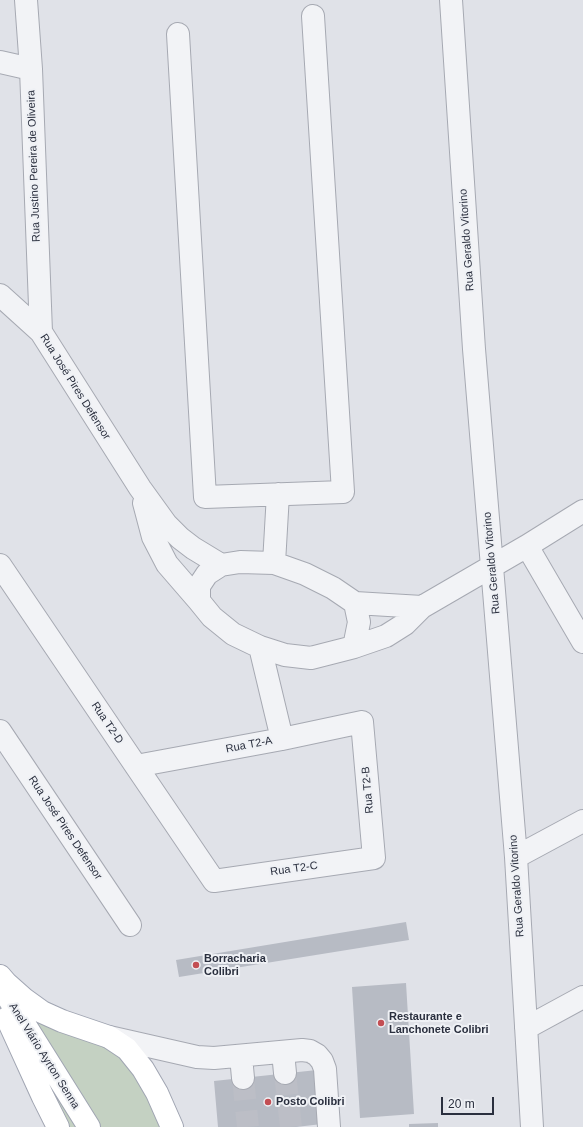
<!DOCTYPE html>
<html>
<head>
<meta charset="utf-8">
<style>
  body { margin:0 }
  #map { position:relative; width:583px; height:1127px; overflow:hidden; background:#e0e2e8; font-family:Arial,sans-serif }
  canvas { display:block }
  .scale { position:absolute; left:441px; top:1097px; width:53px; height:18px; box-sizing:border-box; border:2px solid #2a2f3e; border-top:0; padding-left:5px; font-size:12px; line-height:14px; white-space:nowrap; color:#2a2f3e; -webkit-text-stroke:3px #eff1f5; paint-order:stroke }
</style>
</head>
<body>
<div id="map">
<canvas width="583" height="1127"></canvas>
<div class="scale">20 m</div>
</div>
<script>
const g = document.querySelector('canvas').getContext('2d');
g.lineJoin = 'round';
function paint(path, color) {
  g.fillStyle = color;
  g.fill(path, 'evenodd');
}
function shape(rows) {
  const path = new Path2D();
  for (const r of rows) {
    path.moveTo(r[0], r[1]);
    for (let i = 2; i < r.length; i += 2) path.lineTo(r[i], r[i + 1]);
  }
  return path;
}
function strokePath(path, color, width, dash) {
  g.strokeStyle = color;
  g.lineWidth = width;
  g.lineCap = dash ? 'butt' : 'round';
  g.setLineDash(dash || []);
  g.stroke(path);
}
function label(font, color, halo, rows, align = 'center') {
  g.font = font + ' Arial,sans-serif';
  g.lineWidth = 4;
  g.setLineDash([]);
  g.textBaseline = 'middle';
  g.strokeStyle = halo;
  g.fillStyle = color;
  for (const [text, x, y, turn = 0] of rows) {
    g.save();
    g.translate(x, y);
    g.rotate((+turn || 0) * Math.PI / 180);
    g.textAlign = isNaN(turn) ? turn : align;
    if (halo) g.strokeText(text, 0, 0);
    g.fillText(text, 0, 0);
    g.restore();
  }
}
const green = shape([
  [6,983,109,1037,172,1127,58,1127]
]);
const building = shape([
  [406,922,409,940,179,977,176,960],
  [406,983,414,1114,360,1118,352,987],
  [317,1070,322,1124,296,1127,218,1127,214,1081],
  [438,1123,438,1127,409,1127,409,1124]
]);
const minorTunnel = shape([
  [285,1073,291,1127],
  [243,1078,248,1127]
]);
const minor = shape([
  [26,0,31,69,41,332],
  [451,0,474,349,516,857,532,1127],
  [178,34,205,497,343,492,313,16],
  [0,62,31,69],
  [0,295,41,332,140,488,166,524,180,538,193,548,221,565],
  [144,503,153,537,167,564,199,601],
  [527,546,583,642],
  [240,562,274,563,305,574,333,588,355,603,359,622,354,647,311,658,285,655,260,647,233,634,212,617,199,601,199,586,207,574,221,565,240,562],
  [274,563,278,494],
  [0,565,136,766,214,881,374,858,362,722,282,739,136,766],
  [355,603,422,607],
  [260,647,282,739],
  [354,647,386,636,405,624,422,607,527,546,583,511],
  [0,731,130,925],
  [516,857,583,821],
  [526,1028,583,997],
  [109,1037,197,1057,214,1058,302,1050,310,1051,317,1055,322,1061,325,1069,329,1127],
  [283,1052,285,1073],
  [241,1056,243,1078]
]);
const major = shape([
  [0,976,6,983,24,999,42,1012,62,1021,109,1037,127,1049,143,1069,157,1093,172,1127],
  [2,988,89,1127],
  [7,1018,43,1097,58,1127]
]);
const markers = [
  [196,965,4,"#c34e53"],
  [381,1023,4,"#c34e53"],
  [268,1102,4,"#c34e53"]
];
const streetNames = [
  ["Rua Justino Pereira de Oliveira",34,166,-92],
  ["Rua Geraldo Vitorino",467,240,-94],
  ["Rua José Pires Defensor",75,387,58],
  ["Rua Geraldo Vitorino",492,563,-95],
  ["Rua T2-D",107,723,56],
  ["Rua T2-A",249,745,-11],
  ["Rua T2-B",368,790,-95],
  ["Rua José Pires Defensor",65,828,56],
  ["Rua T2-C",294,869,-8],
  ["Rua Geraldo Vitorino",517,886,-94],
  ["Anel Viário Ayrton Senna",44,1056,58]
];
const poiNames = [
  ["Borracharia",204,959],
  ["Colibri",204,972],
  ["Restaurante e",389,1017],
  ["Lanchonete Colibri",389,1030],
  ["Posto Colibri",276,1102]
];
paint(green, '#c4d1c2');
paint(building, '#b7bbc4');
strokePath(minorTunnel, '#bcbec6', 22, [22, 11]);
strokePath(minor, '#a6a9b2', 24);
strokePath(major, '#a0a5b2', 24);
strokePath(minor, '#f2f3f6', 22);
strokePath(major, '#fff', 22);
for (const [x, y, r, color] of markers) {
  const dot = new Path2D();
  dot.arc(x, y, r, 0, 2 * Math.PI);
  g.fillStyle = color;
  g.fill(dot);
  strokePath(dot, '#eff1f5', 1.5);
}
label('11px', '#2a2f3e', '#eff1f5', streetNames);
label('bold 11px', '#2a2f3e', '#eff1f5', poiNames, 'left');
</script>
</body>
</html>
